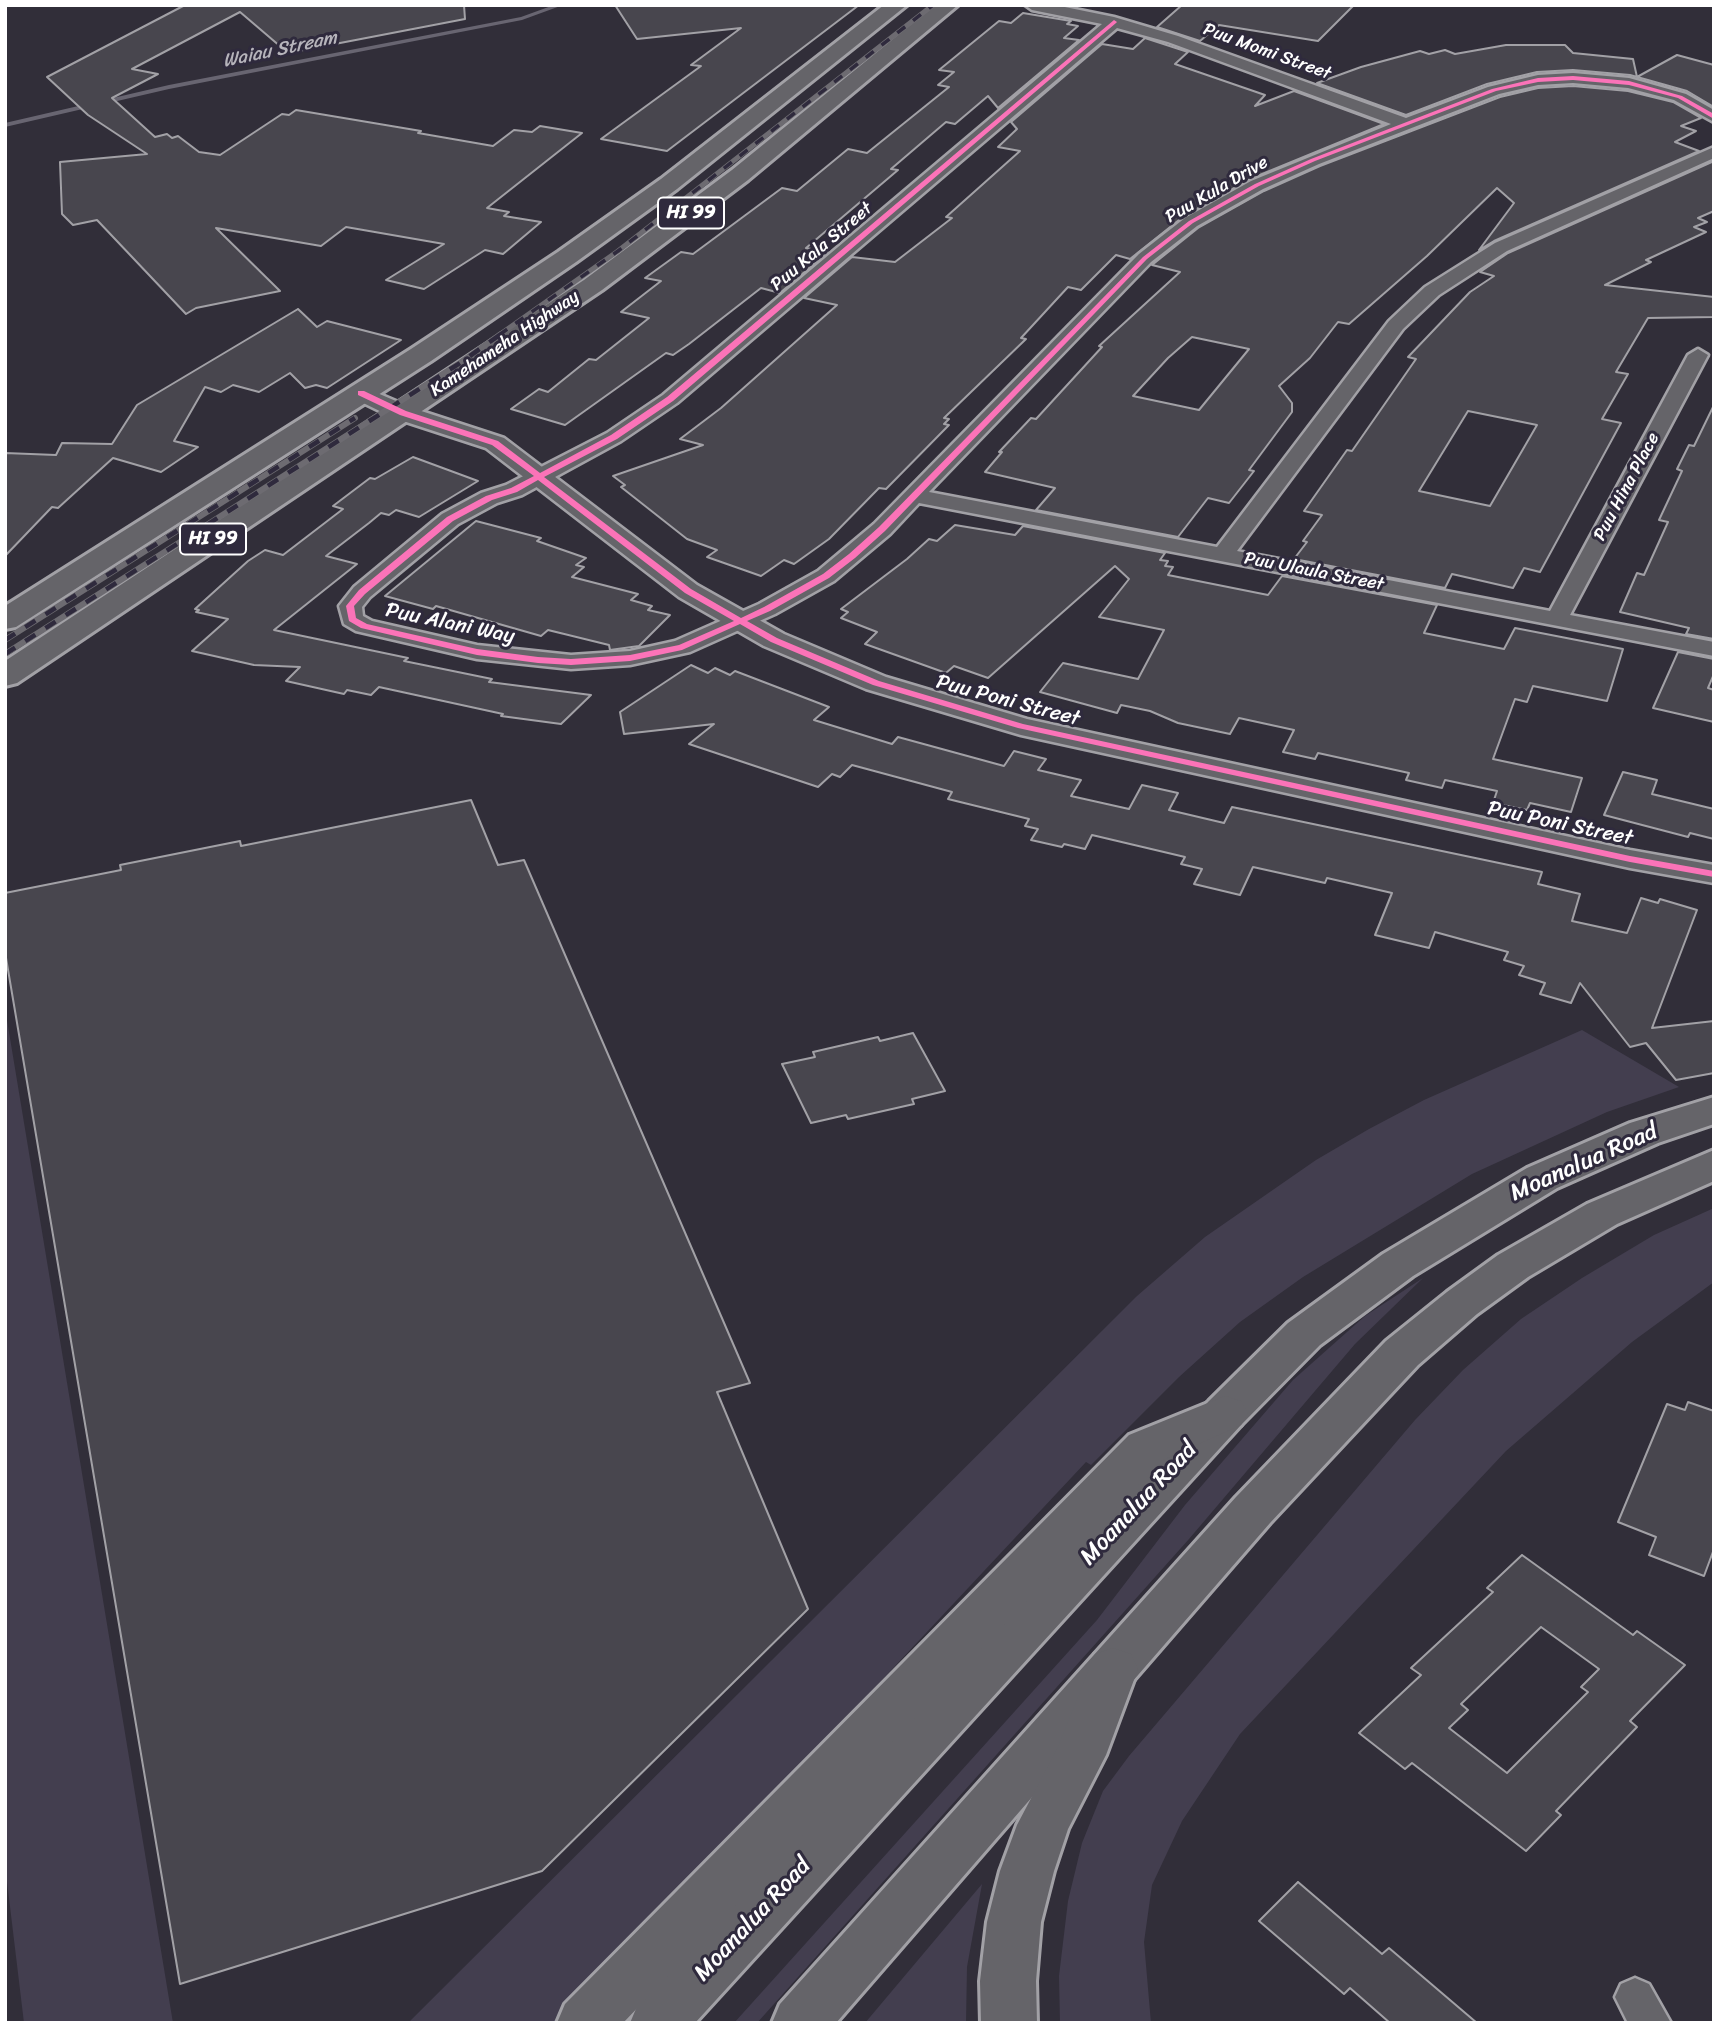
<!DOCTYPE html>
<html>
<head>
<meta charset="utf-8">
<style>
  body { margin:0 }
  #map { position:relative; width:1719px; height:2028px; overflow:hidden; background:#312e39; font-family:Sriracha,sans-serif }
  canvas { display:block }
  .frame { position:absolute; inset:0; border:7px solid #fff; pointer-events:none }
</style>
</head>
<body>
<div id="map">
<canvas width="1719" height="2028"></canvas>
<div class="frame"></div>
</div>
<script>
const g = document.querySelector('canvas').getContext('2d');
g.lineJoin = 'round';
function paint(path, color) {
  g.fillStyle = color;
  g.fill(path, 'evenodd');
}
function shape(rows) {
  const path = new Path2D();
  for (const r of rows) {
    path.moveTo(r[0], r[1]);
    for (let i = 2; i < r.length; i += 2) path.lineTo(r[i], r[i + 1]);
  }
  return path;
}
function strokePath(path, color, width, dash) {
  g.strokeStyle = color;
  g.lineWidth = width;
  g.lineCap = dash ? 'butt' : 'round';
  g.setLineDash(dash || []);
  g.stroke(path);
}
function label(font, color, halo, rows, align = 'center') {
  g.font = font + ' Sriracha,sans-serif';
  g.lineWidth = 6;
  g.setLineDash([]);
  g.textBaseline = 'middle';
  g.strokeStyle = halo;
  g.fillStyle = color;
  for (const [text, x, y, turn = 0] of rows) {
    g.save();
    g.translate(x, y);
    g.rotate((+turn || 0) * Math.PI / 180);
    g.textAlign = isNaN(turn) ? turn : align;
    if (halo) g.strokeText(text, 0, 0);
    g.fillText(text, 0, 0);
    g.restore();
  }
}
const green = shape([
  [5,1008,173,2023,24,2023,5,1865],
  [1582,1030,1679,1087,1607,1112,1472,1174,1303,1277,1240,1322,1179,1377,1091,1465,1086,1462,561,2023,408,2023,1137,1296,1205,1237,1316,1160,1369,1129,1424,1100],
  [1714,1208,1714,1282,1632,1342,1506,1451,1240,1734,1182,1821,1152,1885,1144,1942,1151,2023,1060,2023,1059,1976,1068,1901,1082,1843,1103,1791,1129,1756,1415,1420,1463,1370,1521,1319,1582,1278,1654,1235],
  [1423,1278,1355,1344,1189,1539,757,2023,734,2023,1097,1620,1185,1505,1293,1380,1365,1316],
  [982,1884,967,1967,966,2023,865,2023]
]);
const stream = shape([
  [554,5,563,5,522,20,169,89,5,127,5,123,169,85,521,17,554,5]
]);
const building = shape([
  [185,5,464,5,465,19,288,53,240,12,132,69,158,74,112,98,155,137,167,134,172,138,178,136,199,152,220,155,282,114,289,115,296,110,421,131,418,133,493,146,514,130,532,132,540,126,582,133,487,208,509,212,504,216,541,222,503,254,485,250,424,289,386,280,444,244,346,227,321,246,216,228,280,291,196,308,186,314,97,220,73,225,62,214,60,162,147,154,88,115,47,77,185,5],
  [615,5,859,5,667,151,601,139,701,66,691,65,741,28,637,39,615,5],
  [1182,5,1354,5,1318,41,1219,25,1200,41,1157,27,1182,5],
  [1023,13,1071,21,1067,24,1078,26,1064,38,1079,40,998,108,988,96,955,124,946,122,891,169,898,170,806,248,828,252,780,293,761,288,689,344,673,355,666,353,565,425,511,409,539,389,548,392,589,359,596,360,649,318,621,312,661,281,645,278,681,252,693,254,782,188,797,191,848,149,867,153,949,87,938,85,954,72,939,70,999,21,1011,23,1023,13],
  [1145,38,1188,52,1175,64,1265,95,1255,106,1294,91,1384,124,1250,179,1184,216,1130,259,1116,255,1081,290,1068,287,1021,338,1026,339,944,418,949,419,944,424,949,425,886,489,879,488,829,539,794,564,784,560,761,576,707,557,717,550,687,539,621,487,625,485,613,476,703,445,680,439,721,408,837,305,804,298,852,257,895,262,952,218,946,217,1020,151,998,147,1017,129,1011,122,1102,44,1133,49,1145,38],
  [1506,45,1565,45,1573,53,1633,59,1637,77,1677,55,1714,65,1714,107,1687,91,1630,75,1573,70,1537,72,1487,84,1406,115,1317,83,1361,67,1420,51,1429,54,1445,50,1455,54,1506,45],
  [1573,86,1628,91,1673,102,1701,118,1681,126,1696,131,1675,142,1699,151,1494,241,1479,250,1514,203,1497,188,1427,256,1349,324,1338,322,1310,358,1279,386,1292,403,1292,412,1249,470,1254,471,1229,503,1208,498,1178,537,1036,510,1055,488,985,472,1002,452,999,452,1031,418,1036,419,1102,347,1099,346,1180,272,1152,265,1198,228,1264,191,1320,166,1500,97,1538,88,1573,86],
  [1192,337,1249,349,1199,410,1133,396,1168,358,1192,337],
  [1714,161,1714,211,1698,218,1707,222,1694,227,1706,232,1646,260,1651,262,1605,285,1714,297,1714,317,1648,318,1616,372,1628,374,1602,419,1621,423,1540,572,1524,568,1513,588,1452,574,1445,588,1294,559,1307,542,1303,541,1322,515,1304,511,1347,450,1352,451,1416,359,1408,357,1470,292,1494,276,1480,272,1508,253,1714,161],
  [1468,411,1537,425,1490,506,1419,491,1468,411],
  [298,309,317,327,327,321,401,340,327,388,316,385,305,388,290,373,259,392,233,385,221,392,205,387,174,441,198,447,161,472,113,458,58,508,52,507,5,556,5,453,56,455,62,443,112,444,137,405,298,309],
  [1714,405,1714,639,1686,634,1689,628,1620,612,1637,573,1644,575,1668,522,1659,520,1682,471,1677,469,1689,445,1694,446,1714,405],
  [413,457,478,481,419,517,396,510,389,515,381,513,369,523,326,556,357,564,274,630,408,658,404,661,492,679,489,682,591,695,561,724,501,716,503,714,379,687,371,695,347,690,344,694,286,681,300,667,254,665,192,651,228,619,196,612,199,610,195,609,248,561,265,550,283,555,343,509,333,506,370,478,375,479,413,457],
  [476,521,541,538,537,541,586,558,576,565,584,567,572,577,638,594,631,600,652,606,648,610,670,615,639,646,610,650,609,645,548,630,541,636,436,606,433,609,385,596,476,521],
  [955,525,1015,535,1023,526,1165,553,1160,560,1168,561,1165,566,1173,567,1168,575,1268,595,1282,576,1437,605,1424,633,1504,649,1515,628,1623,649,1607,701,1533,686,1527,702,1515,699,1493,759,1582,778,1571,812,1530,803,1527,810,1493,803,1497,791,1445,780,1442,788,1406,780,1409,773,1318,753,1315,759,1283,752,1294,730,1239,718,1230,734,1178,723,1150,711,1121,705,1117,713,1040,692,1063,663,1138,679,1164,630,1099,617,1129,579,1115,566,988,678,954,666,946,673,865,644,877,632,841,618,848,612,841,609,907,559,929,539,937,541,955,525],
  [1678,652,1714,659,1714,674,1708,688,1714,690,1714,722,1653,708,1678,652],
  [691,665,708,673,715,668,730,675,735,671,829,707,814,720,892,744,898,737,1004,766,1014,751,1046,759,1038,770,1081,780,1071,796,1129,809,1142,785,1178,793,1169,810,1224,823,1232,807,1542,872,1538,884,1580,894,1572,921,1627,933,1641,898,1658,903,1660,899,1697,910,1652,1028,1714,1021,1714,1073,1676,1080,1646,1043,1630,1047,1580,983,1571,1003,1540,994,1545,983,1519,975,1524,966,1504,960,1508,952,1435,932,1429,948,1375,935,1392,893,1327,878,1325,883,1253,867,1240,895,1194,884,1202,869,1181,864,1185,857,1092,835,1085,849,1064,844,1062,847,1031,840,1038,829,1025,826,1029,819,948,799,952,792,852,765,840,777,832,774,818,787,689,744,714,724,624,734,620,712,691,665],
  [1623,772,1657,780,1652,794,1714,809,1714,839,1690,833,1688,837,1604,815,1623,772],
  [471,800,498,865,524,860,750,1383,717,1392,808,1609,542,1871,180,1984,5,952,5,893,121,870,120,865,240,841,241,846,471,800],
  [913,1033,945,1091,912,1099,914,1104,848,1119,846,1115,811,1123,782,1064,815,1057,813,1052,878,1037,880,1041,913,1033],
  [1688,1402,1714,1411,1714,1549,1704,1576,1649,1555,1656,1537,1618,1522,1667,1404,1685,1410,1688,1402],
  [1522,1555,1633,1635,1637,1631,1685,1665,1630,1721,1637,1727,1556,1811,1561,1815,1526,1851,1412,1763,1405,1769,1359,1733,1421,1675,1411,1668,1493,1592,1487,1588,1522,1555],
  [1541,1627,1599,1669,1581,1687,1588,1692,1507,1773,1449,1728,1468,1710,1461,1704,1541,1627],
  [1298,1882,1382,1954,1389,1948,1477,2023,1390,2023,1350,1988,1344,1994,1259,1921,1298,1882]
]);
const minor = shape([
  [1025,5,1055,5,1114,17,1178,36,1406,118,1488,87,1538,75,1573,73,1629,78,1686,94,1714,110,1714,122,1674,100,1628,88,1573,83,1538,85,1499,94,1319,164,1263,189,1197,226,1151,262,929,492,1217,547,1389,321,1425,287,1495,243,1714,147,1714,158,1507,251,1439,295,1403,329,1237,551,1550,611,1688,355,1698,349,1708,355,1570,615,1714,642,1714,656,919,503,890,534,834,581,775,614,690,652,630,665,571,669,477,659,356,631,344,624,339,606,354,587,442,514,481,493,506,485,607,433,663,395,1102,24,1032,10,1025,5],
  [1117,28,1168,42,1391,124,1251,181,1185,218,1139,254,874,524,818,571,759,604,675,641,630,651,571,655,477,645,372,621,363,616,362,607,370,597,458,524,497,503,522,495,621,441,677,403,1117,28],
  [1635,1978,1649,1984,1671,2023,1628,2023,1615,1997,1621,1984,1635,1978]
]);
const tertiary = shape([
  [361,386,412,408,504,438,697,585,784,634,886,677,1027,719,1630,850,1714,865,1714,883,1630,868,1021,735,866,689,764,646,679,597,486,448,394,418,353,398,349,393,353,388,361,386]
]);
const secondary = shape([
  [1714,1097,1714,1124,1658,1143,1557,1188,1413,1276,1320,1345,1241,1425,695,2023,630,2023,638,2004,1209,1401,1288,1323,1383,1254,1527,1168,1630,1123,1714,1097],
  [1714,1150,1714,1181,1617,1224,1528,1277,1477,1314,1418,1365,1270,1523,836,2023,772,2023,780,2004,1236,1497,1386,1341,1447,1292,1498,1255,1587,1204,1714,1150]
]);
const primary = shape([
  [884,5,907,5,677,189,576,262,431,361,16,627,5,629,5,606,411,349,558,252,661,179,884,5],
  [935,5,958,5,748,180,602,290,17,683,5,686,5,661,584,280,732,170,935,5]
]);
const motorway = shape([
  [1225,1396,1241,1401,1248,1413,1241,1425,1161,1461,623,2023,557,2023,565,2004,1129,1435,1225,1396],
  [1113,1648,1131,1654,1138,1669,1106,1755,1068,1829,1054,1871,1041,1922,1036,1981,1037,2023,981,2023,980,1981,987,1922,1000,1871,1017,1825,1057,1749,1095,1654,1113,1648]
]);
const railFar1 = shape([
  [499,335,618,251,933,5]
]);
const rail = shape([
  [5,640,355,418],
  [5,654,460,363,501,334]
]);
const cycleway = shape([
  [1114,20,1117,22,1116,23,673,401,617,439,544,477,691,589,741,618,764,607,823,574,849,554,879,527,1143,257,1189,221,1255,184,1311,159,1492,89,1538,78,1573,76,1629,81,1682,96,1714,114,1714,119,1678,98,1629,85,1573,80,1538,82,1496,91,1315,161,1259,186,1193,223,1147,259,885,531,855,558,829,578,770,611,747,621,777,638,879,681,1023,724,1630,856,1714,871,1714,877,1630,862,1018,728,873,685,771,642,740,624,682,650,630,661,571,665,538,663,477,655,361,628,349,621,346,606,359,590,447,517,486,496,511,488,534,476,492,445,400,415,358,395,358,391,364,391,406,411,498,441,540,473,611,435,667,397,1114,20],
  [538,480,685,593,734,621,679,645,630,655,571,659,538,657,477,649,367,624,356,618,354,606,365,594,453,521,492,500,517,492,538,480]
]);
const farStreetnames = [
  ["Puu Momi Street",1267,52,20],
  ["Puu Kula Drive",1217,190,-30],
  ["Puu Kala Street",822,247,-40],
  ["Kamehameha Highway",505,344,-34],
  ["Puu Hina Place",1627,487,-62],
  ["Puu Ulaula Street",1314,572,11]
];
const farWaternames = [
  ["Waiau Stream",280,50,-12]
];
const shields = [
  [691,213,66],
  [213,539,66]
];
const shieldNames = [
  ["HI 99",691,213],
  ["HI 99",213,539]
];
const streetNames = [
  ["Puu Alani Way",450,624,12],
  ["Puu Poni Street",1008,701,15],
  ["Puu Poni Street",1560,824,12]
];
const nearStreetnames = [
  ["Moanalua Road",1584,1163,-24],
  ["Moanalua Road",1139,1504,-47],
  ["Moanalua Road",753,1920,-47]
];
paint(green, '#433e4f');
paint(stream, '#686571');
paint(building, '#48464e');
strokePath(building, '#a2a1a6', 2);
strokePath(minor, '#a2a1a6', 5);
strokePath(tertiary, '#a2a1a6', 5);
strokePath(secondary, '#a2a1a6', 6);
strokePath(primary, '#a2a1a6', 6);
strokePath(motorway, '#a2a1a6', 6);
paint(minor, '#656469');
paint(tertiary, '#656469');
paint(secondary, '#656469');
paint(primary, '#656469');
paint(motorway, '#656469');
strokePath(railFar1, '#6d6b71', 5);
strokePath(rail, '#6d6b71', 6);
strokePath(railFar1, '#2f2a3d', 3.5, [10]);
strokePath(rail, '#2f2a3d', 4.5, [12]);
paint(cycleway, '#fb73b8');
label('18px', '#fff', '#2f2a3d', farStreetnames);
label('italic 19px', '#b6b4bb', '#2f2a3d', farWaternames);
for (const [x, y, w] of shields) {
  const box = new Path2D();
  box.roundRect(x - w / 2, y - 15.5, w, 31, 5);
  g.fillStyle = '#2f2a3d';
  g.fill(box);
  strokePath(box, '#fff', 2);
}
label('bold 19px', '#fff', null, shieldNames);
label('21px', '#fff', '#2f2a3d', streetNames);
label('24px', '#fff', '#2f2a3d', nearStreetnames);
</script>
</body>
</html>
